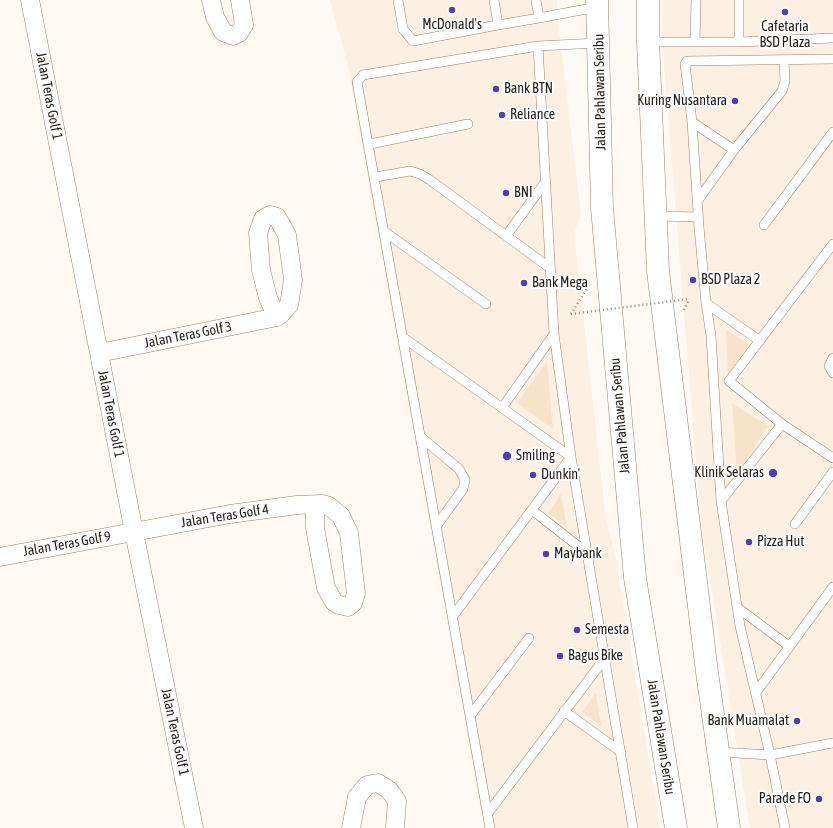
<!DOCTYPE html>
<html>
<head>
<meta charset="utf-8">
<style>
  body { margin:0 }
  canvas { display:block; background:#fef9f3 }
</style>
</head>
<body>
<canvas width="833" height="828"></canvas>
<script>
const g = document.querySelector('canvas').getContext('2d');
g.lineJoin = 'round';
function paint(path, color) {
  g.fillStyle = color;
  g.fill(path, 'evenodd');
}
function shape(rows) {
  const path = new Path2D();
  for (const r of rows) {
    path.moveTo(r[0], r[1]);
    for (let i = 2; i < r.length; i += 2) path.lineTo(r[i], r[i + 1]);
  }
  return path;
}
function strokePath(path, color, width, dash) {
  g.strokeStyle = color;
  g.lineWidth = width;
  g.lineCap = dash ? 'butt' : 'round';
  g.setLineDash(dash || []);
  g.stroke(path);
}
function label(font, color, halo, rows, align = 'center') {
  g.font = font + ' "Asap Condensed",sans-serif';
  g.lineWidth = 4;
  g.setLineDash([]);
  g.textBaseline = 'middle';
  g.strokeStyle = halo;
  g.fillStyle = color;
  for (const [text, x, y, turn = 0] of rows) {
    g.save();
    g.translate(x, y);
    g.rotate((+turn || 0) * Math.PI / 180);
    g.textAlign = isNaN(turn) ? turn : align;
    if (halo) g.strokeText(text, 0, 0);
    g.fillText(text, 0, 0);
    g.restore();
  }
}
const built = shape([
  [330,0,557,0,558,23,581,214,574,233,606,521,615,554,660,828,484,828,348,66],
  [662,0,833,0,833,828,750,828,701,523,663,53]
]);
const green = shape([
  [726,330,749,345,728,374],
  [547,362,553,429,517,403],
  [732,403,768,426,737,474],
  [561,494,567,527,548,513],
  [596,693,601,726,582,712]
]);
const path = shape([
  [684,310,689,299],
  [571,314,589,285]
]);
const service = shape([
  [398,0,403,29,413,41,498,25],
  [494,0,498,25,539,18,536,0],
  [739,0,739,42],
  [539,18,597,7],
  [695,41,696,0],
  [648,42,739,42,833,38],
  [538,46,554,334,571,457,633,828],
  [833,59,687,61,685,64,692,122,699,227,706,303,711,336,721,501,740,626,770,755,833,743],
  [692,122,734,150],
  [370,144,468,124],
  [376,177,410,171,420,174,430,180,550,268],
  [698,200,734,150,782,91,785,81,784,60],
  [656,216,698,217],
  [764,225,833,132],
  [385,232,486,304],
  [506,236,546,181],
  [833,244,729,381,782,424,833,458],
  [706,303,760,341],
  [404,338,571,457,453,616],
  [833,358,829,366,833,373],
  [502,408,554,334],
  [422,438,459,469,465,480,463,489,437,525],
  [721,501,782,424],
  [532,510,587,553],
  [795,524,833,472],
  [738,608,789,646],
  [757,691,833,587],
  [564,711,621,752],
  [470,716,529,638],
  [719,752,770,755,785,828],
  [488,813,605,658],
  [490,828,357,82,363,75,538,46,598,43]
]);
const minor = shape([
  [30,0,134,532,194,828],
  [211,0,215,17,223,32,233,36,239,33,244,25,240,0],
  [99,353,277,317,281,314,289,305,293,280,287,235,277,217,270,215,263,219,258,233,261,270,268,298,277,317],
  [0,557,230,514,297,505,322,504,329,506,341,516,349,533,356,594,353,603,348,607,339,605,334,602,326,588,315,528,315,515,318,505],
  [351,828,357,797,367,785,378,783,389,790,397,801,395,828]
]);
const primary = shape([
  [597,0,602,208,635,578,676,828],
  [648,0,648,42,658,271,707,672,729,828]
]);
const pathBridge = shape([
  [571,314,689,299]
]);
const markers = [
  [452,10,4,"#563bb2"],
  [785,12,4,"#563bb2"],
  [496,89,4,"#563bb2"],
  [735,101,4,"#563bb2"],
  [502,115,4,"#563bb2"],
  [506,193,4,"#563bb2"],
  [693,280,4,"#563bb2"],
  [524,283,4,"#563bb2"],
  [507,456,5,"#563bb2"],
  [773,473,5,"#563bb2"],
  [533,475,4,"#563bb2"],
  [749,542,4,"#563bb2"],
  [546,554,4,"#563bb2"],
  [577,630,4,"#563bb2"],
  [560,656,4,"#563bb2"],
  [797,721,4,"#563bb2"],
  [819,799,4,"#563bb2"]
];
const poiNames = [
  ["McDonald's",452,25,"center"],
  ["Cafetaria",785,27,"center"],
  ["BSD Plaza",785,43,"center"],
  ["Bank BTN",504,89],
  ["Kuring Nusantara",727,101,"right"],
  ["Reliance",510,115],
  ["BNI",514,193],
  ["BSD Plaza 2",701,280],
  ["Bank Mega",532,283],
  ["Smiling",516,456],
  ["Klinik Selaras",764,473,"right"],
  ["Dunkin'",541,475],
  ["Pizza Hut",757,542],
  ["Maybank",554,554],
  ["Semesta",585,630],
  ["Bagus Bike",568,656],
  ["Bank Muamalat",789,721,"right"],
  ["Parade FO",811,799,"right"]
];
const streetNames = [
  ["Jalan Pahlawan Seribu",600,92,-91],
  ["Jalan Teras Golf 1",49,96,79],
  ["Jalan Teras Golf 3",188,335,-11],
  ["Jalan Teras Golf 1",111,414,79],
  ["Jalan Pahlawan Seribu",620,416,-95],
  ["Jalan Teras Golf 4",225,516,-9],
  ["Jalan Teras Golf 9",67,544,-10],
  ["Jalan Teras Golf 1",175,732,78],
  ["Jalan Pahlawan Seribu",661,737,81]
];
paint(built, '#fcf0e2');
paint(green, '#f7e3ca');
strokePath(service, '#988266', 10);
strokePath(minor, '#988266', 19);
strokePath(primary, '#988266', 23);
strokePath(path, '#918b82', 2.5, [1, 3]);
strokePath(service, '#fff', 9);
strokePath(minor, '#fff', 18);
strokePath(primary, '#fff', 22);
strokePath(pathBridge, '#918b82', 2.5, [1, 3]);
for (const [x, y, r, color] of markers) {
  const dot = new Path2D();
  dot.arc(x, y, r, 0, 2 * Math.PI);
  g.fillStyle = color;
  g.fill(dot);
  strokePath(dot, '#fff', 1.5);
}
label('14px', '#231b10', '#fff', poiNames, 'left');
label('14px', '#231b10', '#fff', streetNames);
</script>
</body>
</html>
